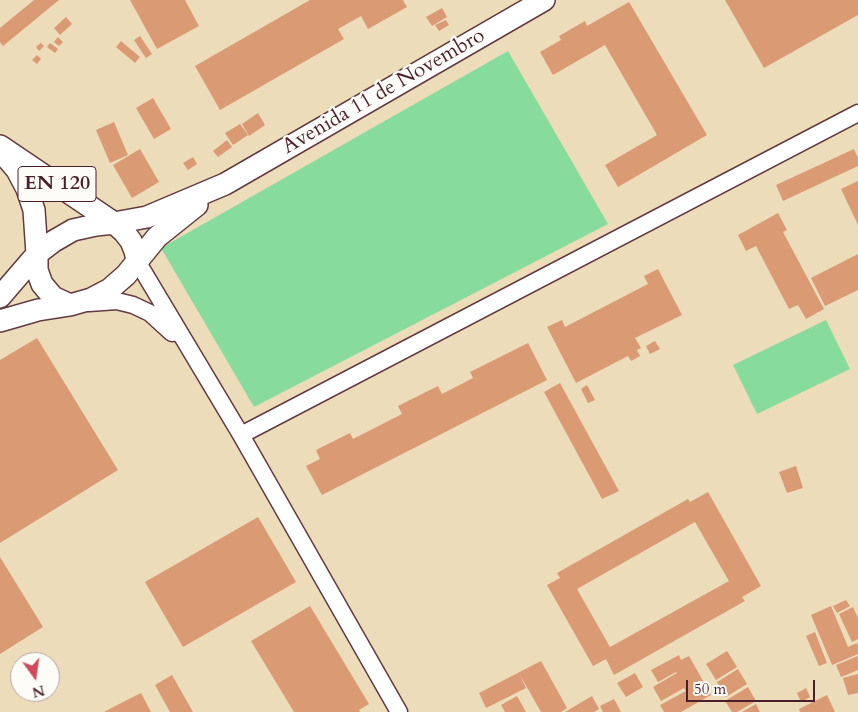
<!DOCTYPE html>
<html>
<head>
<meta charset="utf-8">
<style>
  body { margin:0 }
  #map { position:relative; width:858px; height:712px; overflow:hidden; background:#eddcba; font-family:Cardo,serif }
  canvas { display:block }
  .north { position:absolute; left:10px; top:652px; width:50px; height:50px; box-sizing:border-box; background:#fdfcf7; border:1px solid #b5a4a5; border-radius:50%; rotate:166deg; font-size:14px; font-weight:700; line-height:20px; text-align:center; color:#4a1f2b }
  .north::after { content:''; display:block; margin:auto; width:18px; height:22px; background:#d1495b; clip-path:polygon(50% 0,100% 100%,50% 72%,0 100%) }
  .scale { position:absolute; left:686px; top:680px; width:129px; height:22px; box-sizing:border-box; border:2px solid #4a1f2b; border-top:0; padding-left:6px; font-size:15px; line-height:18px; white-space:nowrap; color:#4a1f2b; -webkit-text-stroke:4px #fdfcf7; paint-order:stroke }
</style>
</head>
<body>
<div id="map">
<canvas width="858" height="712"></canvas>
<div class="north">N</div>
<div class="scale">50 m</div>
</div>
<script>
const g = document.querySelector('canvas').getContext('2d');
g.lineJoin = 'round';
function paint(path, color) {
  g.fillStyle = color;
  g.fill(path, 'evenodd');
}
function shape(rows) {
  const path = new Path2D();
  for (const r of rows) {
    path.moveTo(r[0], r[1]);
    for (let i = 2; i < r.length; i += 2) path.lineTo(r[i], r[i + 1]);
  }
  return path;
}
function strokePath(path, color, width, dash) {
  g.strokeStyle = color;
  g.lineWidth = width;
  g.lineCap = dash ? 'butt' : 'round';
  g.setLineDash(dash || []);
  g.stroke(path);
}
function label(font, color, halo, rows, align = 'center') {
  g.font = font + ' Cardo,serif';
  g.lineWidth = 4.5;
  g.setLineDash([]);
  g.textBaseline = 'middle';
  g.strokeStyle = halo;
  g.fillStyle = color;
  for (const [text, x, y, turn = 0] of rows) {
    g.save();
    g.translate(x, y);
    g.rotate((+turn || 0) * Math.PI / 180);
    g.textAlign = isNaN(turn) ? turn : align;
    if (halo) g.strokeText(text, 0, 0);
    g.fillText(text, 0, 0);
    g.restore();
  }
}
const green = shape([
  [508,51,608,224,254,407,161,248],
  [826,320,850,369,757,414,733,365]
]);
const building = shape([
  [34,0,59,0,3,46,0,42,0,28],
  [130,0,185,0,199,26,157,49],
  [310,0,403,0,407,7,368,29,361,16,338,29,344,39,220,110,195,66],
  [725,0,858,0,858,15,764,68],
  [629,2,707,135,618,187,605,165,657,135,605,45,553,75,540,52,561,40,559,36,585,21,587,26],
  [442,8,447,17,432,26,426,17],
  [66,17,72,24,60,35,54,28],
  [446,20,449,25,439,31,435,25],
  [140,36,152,54,146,58,134,40],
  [58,37,63,42,59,46,54,42],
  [121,41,140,57,135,63,116,47],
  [41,43,44,46,39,51,36,47],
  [50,43,58,49,55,53,47,47],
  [37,55,41,59,37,64,32,60],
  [153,98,171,129,154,139,136,108],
  [258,113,265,125,249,136,242,124],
  [114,122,128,155,110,163,96,130],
  [240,124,248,135,233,145,225,133],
  [227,140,232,147,218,157,213,151],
  [140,149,159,182,132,198,113,165],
  [854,149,858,158,858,166,783,201,776,185],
  [193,157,197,164,188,170,183,163],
  [858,181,858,225,841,189],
  [778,213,787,230,783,232,824,309,806,319,798,305,789,309,756,246,746,251,738,235],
  [858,254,858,290,825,306,811,278],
  [658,269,682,315,635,338,641,348,637,350,640,356,631,361,628,356,576,383,547,327,562,320,565,327,648,284,644,276],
  [37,338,118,470,0,543,0,360],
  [655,341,660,349,650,354,646,346],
  [528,343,547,380,322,495,306,466,320,459,316,450,350,433,353,439,402,414,398,406,438,386,442,394,473,378,470,372],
  [560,383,619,491,602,499,544,392],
  [587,385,595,400,588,403,581,389],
  [796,466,803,488,787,493,779,472],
  [708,492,761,586,742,597,745,601,614,675,606,659,593,666,547,585,560,578,557,573,688,499,690,502],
  [695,522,729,581,610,647,577,589],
  [258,517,296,582,183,647,145,582],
  [0,557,43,627,0,654],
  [846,600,850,606,837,613,833,606],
  [310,606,369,704,359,710,360,712,294,712,251,641],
  [831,606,848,647,857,643,858,646,858,654,832,665,811,615],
  [853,607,858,618,858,639,852,642,839,614],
  [815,632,827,663,819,666,806,636],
  [727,651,737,667,716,680,706,664],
  [679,655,681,660,689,656,711,695,681,712,664,712,660,705,686,691,684,688,661,701,653,687,677,673,676,672,658,682,651,670],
  [858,656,858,670,841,677,836,665],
  [541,661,567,708,561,712,541,712,520,675,526,688,486,708,479,693],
  [738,669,747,684,726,697,717,682],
  [635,673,643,687,626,697,617,683],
  [858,674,858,693,848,695,843,678],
  [172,675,193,712,170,712,155,685],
  [748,687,756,701,737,712,732,712,725,701],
  [806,688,810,697,801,702,797,693],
  [141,693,151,712,104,712,123,702],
  [827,695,835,712,800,712,799,709],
  [517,696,526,712,505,712,501,705],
  [592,696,599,709,594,712,565,712],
  [614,699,621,712,603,712,600,706],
  [756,704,760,712,742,712]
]);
const minor = shape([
  [137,261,241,435,399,712],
  [89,303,117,301,133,305,150,313,172,333],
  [241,435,858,113]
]);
const major = shape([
  [0,146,114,223,147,217,225,184,544,0],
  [137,261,135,251,131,241,124,232,114,223,96,225,73,230,54,241,37,254,37,270,42,284,53,297,70,305,91,299,110,289,126,275,157,237,197,205],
  [0,297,37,254,34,210,27,189,17,170,5,156],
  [0,321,38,310,70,305]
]);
const shields = [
  [57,184,78]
];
const shieldNames = [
  ["EN 120",57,184]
];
const streetNames = [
  ["Avenida 11 de Novembro",384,92,-30]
];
paint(green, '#86db9d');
paint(building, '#d99a74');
strokePath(minor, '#623b40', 19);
strokePath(major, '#623b40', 24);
strokePath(minor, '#fff', 16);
strokePath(major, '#fff', 21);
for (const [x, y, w] of shields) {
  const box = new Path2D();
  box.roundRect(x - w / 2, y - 17.5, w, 35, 4);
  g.fillStyle = '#fdfcf7';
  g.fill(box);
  strokePath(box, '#4a1f2b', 1);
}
label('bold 20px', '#4a1f2b', null, shieldNames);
label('21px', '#4a1f2b', '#fdfcf7', streetNames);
</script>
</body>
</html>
